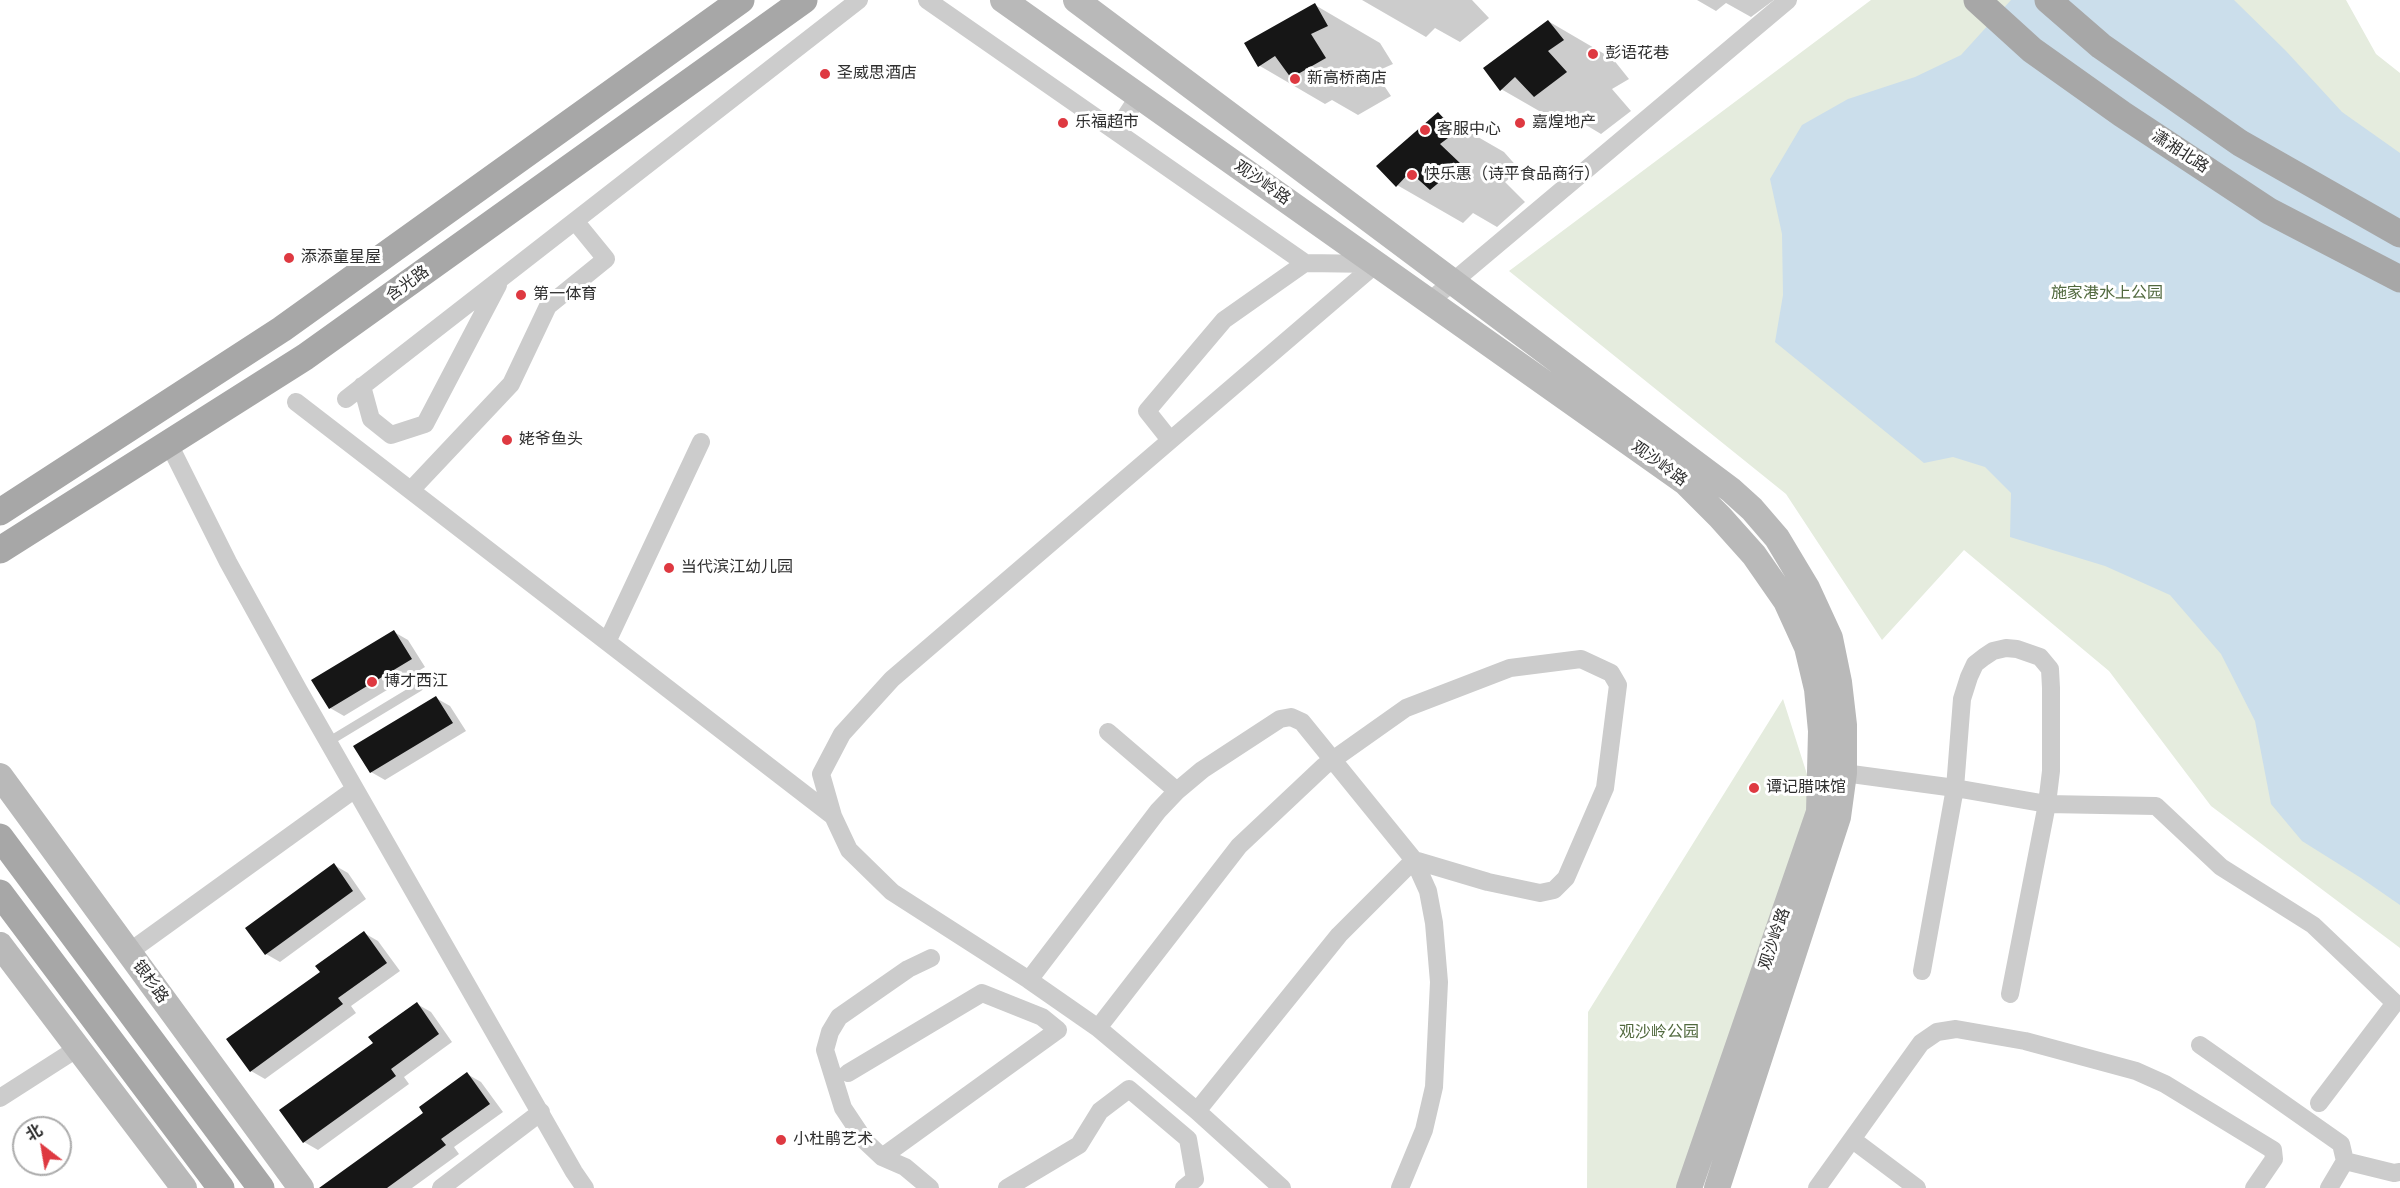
<!DOCTYPE html>
<html>
<head>
<meta charset="utf-8">
<style>
  body { margin:0 }
  #map { position:relative; width:2400px; height:1188px; overflow:hidden; background:#fff; font-family:"Archivo Narrow","Noto Sans SC",sans-serif }
  canvas { display:block }
  .north { position:absolute; left:12px; top:1116px; width:60px; height:60px; box-sizing:border-box; background:#fff; border:2px solid #acacac; border-radius:50%; rotate:329deg; font-size:16px; font-weight:700; line-height:24px; text-align:center; color:#2f2f2f }
  .north::after { content:''; display:block; margin:auto; width:21px; height:27px; background:#de3941; clip-path:polygon(50% 0,100% 100%,50% 72%,0 100%) }
</style>
</head>
<body>
<div id="map">
<canvas width="2400" height="1188"></canvas>
<div class="north">北</div>
</div>
<script>
const g = document.querySelector('canvas').getContext('2d');
g.lineJoin = 'round';
function paint(path, color) {
  g.fillStyle = color;
  g.fill(path, 'evenodd');
}
function shape(rows) {
  const path = new Path2D();
  for (const r of rows) {
    path.moveTo(r[0], r[1]);
    for (let i = 2; i < r.length; i += 2) path.lineTo(r[i], r[i + 1]);
  }
  return path;
}
function strokePath(path, color, width, dash) {
  g.strokeStyle = color;
  g.lineWidth = width;
  g.lineCap = dash ? 'butt' : 'round';
  g.setLineDash(dash || []);
  g.stroke(path);
}
function label(font, color, halo, rows, align = 'center') {
  g.font = font + ' "Archivo Narrow","Noto Sans SC",sans-serif';
  g.lineWidth = 6;
  g.setLineDash([]);
  g.textBaseline = 'middle';
  g.strokeStyle = halo;
  g.fillStyle = color;
  for (const [text, x, y, turn = 0] of rows) {
    g.save();
    g.translate(x, y);
    g.rotate((+turn || 0) * Math.PI / 180);
    g.textAlign = isNaN(turn) ? turn : align;
    if (halo) g.strokeText(text, 0, 0);
    g.fillText(text, 0, 0);
    g.restore();
  }
}
const green = shape([
  [1871,0,2346,0,2376,54,2400,73,2400,948,2211,806,2109,671,1964,550,1882,640,1786,494,1509,271],
  [1783,699,1819,812,1676,1188,1587,1188,1588,1012]
]);
const water = shape([
  [2011,0,2234,0,2286,51,2342,112,2400,153,2400,905,2361,878,2302,841,2271,804,2255,721,2221,654,2170,595,2105,566,2010,537,2011,493,1985,467,1953,457,1924,463,1775,342,1783,295,1782,234,1770,179,1802,125,1848,99,1915,77,1961,55]
]);
const shadow = shape([
  [1362,0,1472,0,1489,18,1460,42,1435,28,1426,37],
  [1697,0,1774,0,1751,17,1726,3,1716,11],
  [1315,5,1380,43,1393,64,1375,72,1391,96,1358,115,1332,100,1325,104,1260,66,1246,43],
  [1548,21,1613,59,1629,79,1612,89,1631,111,1601,134,1576,119,1567,127,1501,89],
  [1438,114,1504,152,1520,170,1505,182,1525,202,1497,227,1473,213,1463,223,1397,185],
  [394,632,408,640,425,667,344,716,330,708],
  [436,698,450,706,466,731,385,780,371,772],
  [334,865,348,873,366,899,280,962,266,954],
  [364,933,378,941,400,971,351,1006,356,1013,265,1079,251,1071,322,972],
  [417,1004,431,1012,452,1042,404,1077,409,1084,318,1150,304,1142,375,1043],
  [467,1074,481,1082,503,1112,454,1147,459,1154,412,1188,337,1188]
]);
const building = shape([
  [1315,3,1328,26,1311,34,1326,58,1291,78,1275,56,1258,67,1244,43],
  [1548,20,1564,40,1548,51,1567,72,1534,97,1515,77,1500,91,1483,68],
  [1438,112,1456,132,1440,144,1461,164,1430,190,1410,172,1396,187,1376,166],
  [394,630,412,659,329,709,311,680],
  [436,696,453,723,370,773,353,746],
  [334,863,353,891,265,955,245,928],
  [364,931,387,963,338,998,343,1004,250,1072,226,1039,320,972,315,966],
  [417,1002,439,1034,391,1069,396,1076,303,1143,279,1110,373,1043,368,1037],
  [467,1072,490,1104,441,1139,446,1145,387,1188,319,1188,423,1113,419,1107]
]);
const lane = shape([
  [328,742,419,687]
]);
const street = shape([
  [927,0,1305,263,1376,264],
  [1116,131,1139,96],
  [1430,301,1788,0],
  [362,386,371,419,391,435,425,424,498,285],
  [346,399,859,0],
  [296,402,833,816],
  [1170,440,1147,411,1224,320,1305,263],
  [169,444,228,562,298,689,574,1172,585,1188],
  [411,490,511,384,548,306,606,259,575,221],
  [607,642,701,442],
  [1108,732,1177,791],
  [1844,773,1955,788,1922,971],
  [129,952,355,789],
  [1029,980,1158,811,1177,791,1202,770,1280,719,1291,717,1302,722,1414,860,1428,891,1434,923,1439,982,1434,1087,1424,1130,1400,1188],
  [2010,994,2047,804,2051,771,2051,688,2050,669,2040,657,2017,649,2006,648,1993,651,1984,657,1975,664,1969,677,1962,699,1955,788,2047,804,2156,806,2221,867,2313,925,2395,1003,2319,1103],
  [1098,1028,1239,846,1324,766,1406,708,1510,668,1581,659,1611,673,1618,685,1605,788,1566,878,1554,890,1540,893,1488,882,1414,860,1339,935,1197,1111],
  [2200,1045,2341,1144,2345,1161,2329,1188],
  [848,1073,982,993,1042,1017,1058,1030,882,1157],
  [0,1098,78,1048],
  [1853,1140,1917,1188],
  [2345,1161,2394,1173,2400,1172],
  [441,1188,541,1112],
  [930,1188,905,1167,882,1157,865,1141,843,1108,825,1050,830,1032,839,1017,908,969,931,958],
  [1007,1188,1079,1145,1100,1111,1129,1089,1188,1139,1195,1179,1184,1188],
  [1282,1188,1197,1111,1098,1028,1029,980,892,892,849,850,833,816,821,774,842,734,892,679,1376,264],
  [1817,1188,1921,1043,1937,1032,1956,1029,2025,1041,2136,1071,2165,1084,2273,1150,2274,1159,2254,1188]
]);
const secondary = shape([
  [1003,0,1686,483,1720,517,1754,555,1786,601,1807,647,1817,689,1821,731,1819,812,1689,1188],
  [1076,0,1731,490,1752,509,1777,538,1807,588,1830,638,1839,682,1844,725,1844,773,1838,817,1717,1188],
  [0,776,301,1188],
  [0,945,184,1188]
]);
const primary = shape([
  [1977,0,2032,50,2122,114,2269,211,2400,279],
  [2048,0,2101,46,2240,143,2400,234],
  [0,512,282,329,741,0],
  [0,550,305,357,804,0],
  [0,837,261,1188],
  [0,893,221,1188]
]);
const markers = [
  [1593,54,6,"#de3941"],
  [825,74,6,"#de3941"],
  [1295,79,6,"#de3941"],
  [1063,123,6,"#de3941"],
  [1520,123,6,"#de3941"],
  [1425,130,6,"#de3941"],
  [1412,175,6,"#de3941"],
  [289,258,6,"#de3941"],
  [521,295,6,"#de3941"],
  [507,440,6,"#de3941"],
  [669,568,6,"#de3941"],
  [372,682,6,"#de3941"],
  [1754,788,6,"#de3941"],
  [781,1140,6,"#de3941"]
];
const poiNames = [
  ["彭语花巷",1605,54],
  ["圣威思酒店",837,74],
  ["新高桥商店",1307,79],
  ["乐福超市",1075,123],
  ["嘉煌地产",1532,123],
  ["客服中心",1437,130],
  ["快乐惠（诗平食品商行）",1424,175],
  ["添添童星屋",301,258],
  ["第一体育",533,295],
  ["姥爷鱼头",519,440],
  ["当代滨江幼儿园",681,568],
  ["博才西江",384,682],
  ["谭记腊味馆",1766,788],
  ["小杜鹃艺术",793,1140]
];
const streetNames = [
  ["潇湘北路",2180,152,33],
  ["观沙岭路",1262,183,35],
  ["含光路",408,284,-36],
  ["观沙岭路",1659,464,36],
  ["观沙岭路",1775,939,-71],
  ["银杉路",150,982,54]
];
const parkNames = [
  ["施家港水上公园",2107,294],
  ["观沙岭公园",1659,1033]
];
paint(green, '#e5ecde');
paint(water, '#cbdeeb');
paint(shadow, '#0003');
paint(building, '#161616');
strokePath(lane, '#ccc', 9);
strokePath(street, '#ccc', 18);
strokePath(secondary, '#b9b9b9', 26);
strokePath(primary, '#a7a7a7', 27);
for (const [x, y, r, color] of markers) {
  const dot = new Path2D();
  dot.arc(x, y, r, 0, 2 * Math.PI);
  g.fillStyle = color;
  g.fill(dot);
  strokePath(dot, '#fff', 2);
}
label('16px', '#2f2f2f', '#fff', poiNames, 'left');
label('16px', '#2f2f2f', '#fff', streetNames);
label('16px', '#51693e', '#fff', parkNames);
</script>
</body>
</html>
